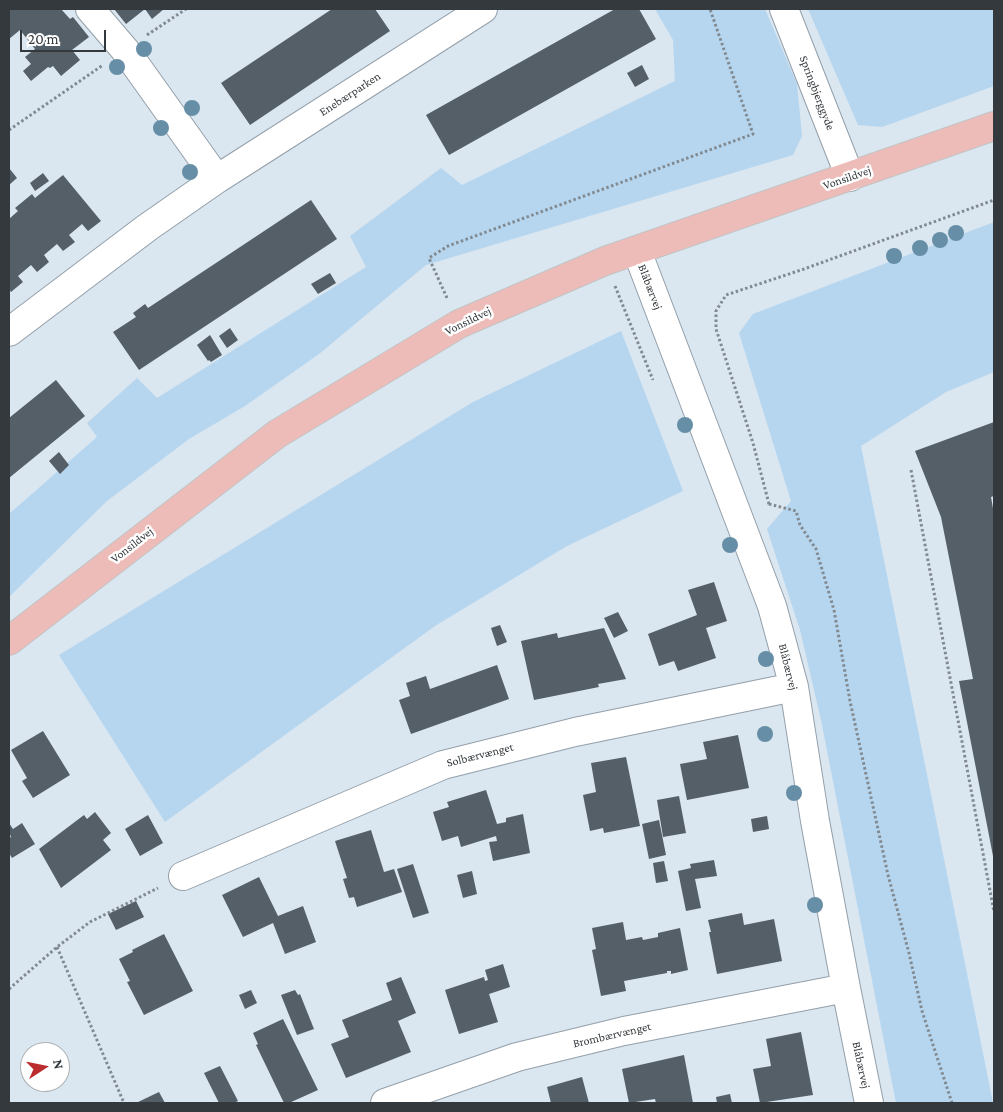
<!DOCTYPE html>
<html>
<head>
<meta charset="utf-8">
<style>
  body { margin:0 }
  #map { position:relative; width:1003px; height:1112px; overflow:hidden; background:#dae6f0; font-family:"Crimson Pro",serif }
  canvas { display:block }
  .frame { position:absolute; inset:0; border:10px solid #34393d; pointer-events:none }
  .north { position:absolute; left:20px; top:1042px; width:50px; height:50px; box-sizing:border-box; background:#fff; border:1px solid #aeb0b1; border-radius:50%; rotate:79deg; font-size:14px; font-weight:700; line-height:20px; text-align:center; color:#34393d }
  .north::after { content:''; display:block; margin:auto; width:18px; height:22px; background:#bb2c2e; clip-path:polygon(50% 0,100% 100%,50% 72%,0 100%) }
  .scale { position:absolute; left:20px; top:30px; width:86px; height:22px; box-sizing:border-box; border:2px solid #34393d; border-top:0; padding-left:6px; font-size:15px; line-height:18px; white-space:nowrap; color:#34393d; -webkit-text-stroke:4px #fff; paint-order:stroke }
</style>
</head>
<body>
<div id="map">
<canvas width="1003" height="1112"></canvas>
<div class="frame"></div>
<div class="north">N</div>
<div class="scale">20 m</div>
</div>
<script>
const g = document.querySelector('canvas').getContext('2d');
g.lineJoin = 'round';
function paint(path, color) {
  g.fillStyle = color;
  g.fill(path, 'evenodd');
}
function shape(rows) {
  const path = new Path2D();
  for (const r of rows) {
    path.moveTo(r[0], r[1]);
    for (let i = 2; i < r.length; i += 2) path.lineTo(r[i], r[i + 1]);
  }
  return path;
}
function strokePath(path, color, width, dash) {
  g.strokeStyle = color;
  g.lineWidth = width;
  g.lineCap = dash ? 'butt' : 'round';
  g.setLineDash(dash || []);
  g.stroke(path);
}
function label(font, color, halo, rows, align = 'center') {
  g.font = font + ' "Crimson Pro",serif';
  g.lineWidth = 5;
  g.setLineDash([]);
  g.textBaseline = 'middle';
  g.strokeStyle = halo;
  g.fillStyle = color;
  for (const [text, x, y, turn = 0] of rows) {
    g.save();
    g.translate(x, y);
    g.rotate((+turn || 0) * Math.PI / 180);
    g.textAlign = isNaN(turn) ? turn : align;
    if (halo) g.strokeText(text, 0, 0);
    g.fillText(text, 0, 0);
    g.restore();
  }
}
const green = shape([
  [655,9,765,9,797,84,802,136,793,155,426,265,319,354,245,406,189,439,107,501,9,597,9,514,97,437,87,423,137,378,157,398,366,267,350,236,441,168,462,185,675,81,673,40],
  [808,9,994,9,994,86,882,127,858,125],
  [994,222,994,372,946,392,861,446,993,1103,896,1103,821,720,800,630,767,529,791,501,739,333,753,314],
  [621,331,683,491,567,546,435,626,165,822,59,655,473,402]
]);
const building = shape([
  [9,9,61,9,70,19,73,17,89,37,72,50,80,60,61,76,53,66,50,68,48,67,31,81,23,71,31,64,25,57,35,49,20,30,9,39],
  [114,9,164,9,152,19,145,9,126,24],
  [332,9,375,9,390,31,250,125,221,83],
  [615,9,639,9,656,39,449,155,426,115],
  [642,65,649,79,635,87,627,73],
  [9,168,17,178,9,185],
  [43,173,49,181,35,191,30,183],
  [63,175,101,221,88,231,82,224,69,235,75,242,63,251,57,244,44,255,49,262,37,272,31,265,18,276,23,282,11,292,9,289,9,219,18,211,15,208,32,194,35,198],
  [311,200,337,239,139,370,113,332,136,317,133,313,145,304,148,308],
  [330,273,336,283,318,294,311,284],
  [230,328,238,340,227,348,219,336],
  [210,335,222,355,211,362,209,360,208,361,197,345],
  [56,380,85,416,9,478,9,418],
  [994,422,994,496,991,497,994,514,993,856,959,681,973,679,941,517,915,451],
  [59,452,69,465,60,474,49,461],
  [714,582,727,621,706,628,716,658,678,671,674,661,659,666,648,634,697,615,688,590],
  [618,612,628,631,614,638,604,618],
  [500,625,507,642,497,646,491,628],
  [604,628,626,679,598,684,599,687,534,700,521,641,557,633,558,638],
  [497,665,509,699,411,734,399,700,410,696,406,683,426,676,430,689],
  [43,731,70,775,33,798,22,781,27,778,11,750],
  [738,735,749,788,687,800,680,764,707,759,703,742],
  [626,757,640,826,604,833,603,828,590,831,583,795,596,792,591,763],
  [486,790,497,824,506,822,506,818,523,814,530,853,493,861,489,842,497,841,496,836,461,847,458,836,442,841,433,812,449,807,447,802],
  [679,796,686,833,663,837,657,800],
  [95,812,111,833,103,840,111,850,61,888,39,849,84,815,87,819],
  [148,815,163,843,140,856,125,829],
  [767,816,769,829,753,832,751,819],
  [659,820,666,855,649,859,642,824],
  [9,823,13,829,22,823,35,844,12,858,9,853,9,838,11,837,9,832],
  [371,830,384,872,394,869,402,892,357,907,354,897,349,898,343,879,347,878,335,841],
  [714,860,717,876,695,879,701,908,686,911,678,871,691,868,690,864],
  [664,861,668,881,656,883,653,863],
  [413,864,429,913,413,918,397,869],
  [472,871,477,894,463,898,457,875],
  [259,877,278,916,303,906,316,942,285,954,273,923,243,937,222,895],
  [136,901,144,917,116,930,108,914],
  [742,913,744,925,774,919,782,961,717,974,709,932,711,932,708,920],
  [623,922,626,940,642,937,643,940,658,937,658,933,680,928,688,970,671,974,671,971,667,971,667,973,624,981,626,991,601,996,592,950,596,949,592,928],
  [164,934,193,991,144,1015,127,982,130,981,119,959,133,952,132,950],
  [503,964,510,987,489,994,498,1022,459,1034,445,990,484,977,485,981,488,980,485,970],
  [401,977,416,1013,398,1021,411,1052,346,1078,331,1044,349,1037,342,1020,392,1000,386,983],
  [251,990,257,1003,245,1009,239,995],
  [295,990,298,995,300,994,314,1029,297,1035,281,995],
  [283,1019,318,1090,289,1103,284,1103,256,1045,258,1044,253,1033],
  [801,1032,813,1095,760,1103,753,1069,771,1066,766,1039],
  [684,1055,693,1103,656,1103,655,1099,629,1103,622,1069],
  [220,1066,238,1101,234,1103,219,1103,204,1073],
  [582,1077,589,1103,551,1103,547,1087],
  [159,1092,165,1103,139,1103,138,1102],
  [730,1094,732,1103,717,1103,716,1097]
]);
const path = shape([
  [147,35,186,9],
  [9,130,103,65],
  [615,286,653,380],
  [447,298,429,258,448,246,753,134,710,9],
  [911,470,994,912],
  [769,504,796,511,800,525,816,549,834,610,850,701,888,875,909,953,922,1011,952,1103],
  [769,504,753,443,716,329,716,311,726,295,804,269,994,200],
  [57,947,124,1103],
  [9,989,57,947,90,922,158,888]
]);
const minor = shape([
  [90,9,125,50,217,179],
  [784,9,850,177],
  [637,251,772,606,794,687,815,821,846,988,869,1103],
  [9,332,148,227,217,179,483,9],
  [183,876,443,765,575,732,794,687],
  [385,1103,517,1057,624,1031,846,988]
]);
const major = shape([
  [9,641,277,434,459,324,605,261,994,126]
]);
const trees = [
  [144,49],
  [117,67],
  [192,108],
  [161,128],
  [190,172],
  [956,233],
  [940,240],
  [920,248],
  [894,256],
  [685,425],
  [730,545],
  [766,659],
  [765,734],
  [794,793],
  [815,905]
];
const streetNames = [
  ["Springbjerggyde",817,93,69],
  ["Enebærparken",350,94,-33],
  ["Vonsildvej",847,178,-19],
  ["Blåbærvej",650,287,69],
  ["Vonsildvej",468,321,-26],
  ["Vonsildvej",132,545,-38],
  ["Blåbærvej",788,667,76],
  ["Solbærvænget",480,755,-14],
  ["Brombærvænget",612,1035,-13],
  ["Blåbærvej",861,1065,78]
];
paint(green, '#b6d6ef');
paint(building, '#545f68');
strokePath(minor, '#939fa9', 30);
strokePath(major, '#c2c4c5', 30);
strokePath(path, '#828a91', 3, [2.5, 2.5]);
strokePath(minor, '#fff', 28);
strokePath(major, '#eebcb8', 28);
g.fillStyle = '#668ea6';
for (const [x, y] of trees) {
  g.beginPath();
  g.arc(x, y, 8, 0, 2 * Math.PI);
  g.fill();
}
label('12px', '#34393d', '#fff', streetNames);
</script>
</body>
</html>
